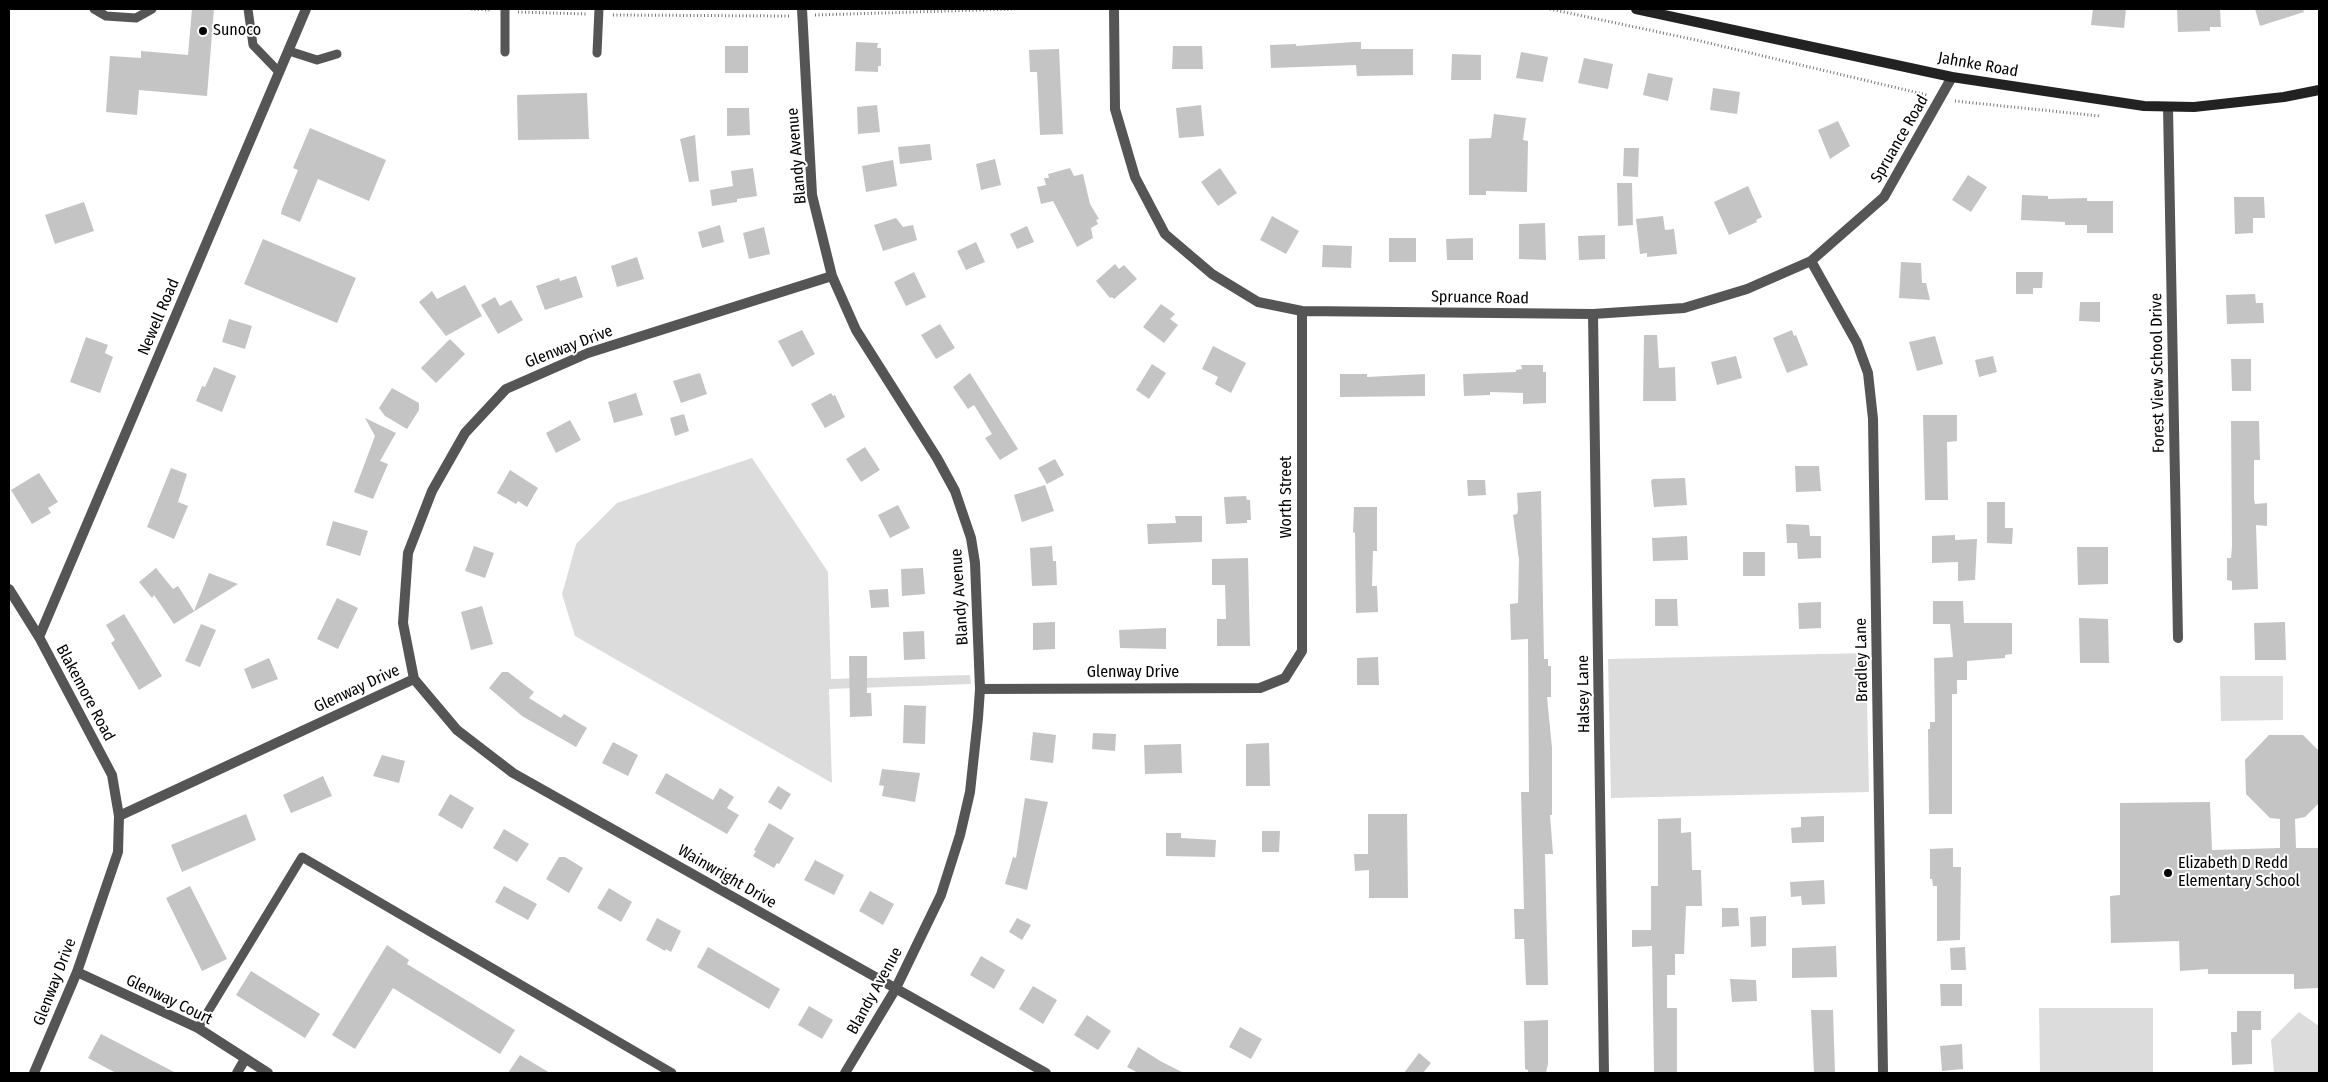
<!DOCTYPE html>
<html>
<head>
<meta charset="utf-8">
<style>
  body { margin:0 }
  #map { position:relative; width:2328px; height:1082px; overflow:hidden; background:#fff; font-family:"Fira Sans Condensed",sans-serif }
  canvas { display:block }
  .frame { position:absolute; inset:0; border:10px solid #000; pointer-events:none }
</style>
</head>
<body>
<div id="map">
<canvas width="2328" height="1082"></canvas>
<div class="frame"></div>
</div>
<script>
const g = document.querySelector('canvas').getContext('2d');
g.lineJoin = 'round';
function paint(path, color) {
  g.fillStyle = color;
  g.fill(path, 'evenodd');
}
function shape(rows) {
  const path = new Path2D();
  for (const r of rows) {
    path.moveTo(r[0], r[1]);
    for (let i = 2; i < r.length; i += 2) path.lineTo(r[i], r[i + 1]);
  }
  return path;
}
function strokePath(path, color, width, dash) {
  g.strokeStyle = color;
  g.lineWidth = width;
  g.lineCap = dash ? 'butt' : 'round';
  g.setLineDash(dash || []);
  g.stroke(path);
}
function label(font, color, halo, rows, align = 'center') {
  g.font = font + ' "Fira Sans Condensed",sans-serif';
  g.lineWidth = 4;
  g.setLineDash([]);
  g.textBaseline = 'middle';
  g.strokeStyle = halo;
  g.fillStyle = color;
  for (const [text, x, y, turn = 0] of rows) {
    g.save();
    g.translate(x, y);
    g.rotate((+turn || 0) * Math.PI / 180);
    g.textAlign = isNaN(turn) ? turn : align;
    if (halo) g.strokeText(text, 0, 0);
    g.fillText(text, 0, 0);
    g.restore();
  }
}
const green = shape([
  [752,458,828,572,831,679,970,675,971,684,829,689,832,783,575,636,562,594,576,544,617,503],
  [1866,653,1869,792,1611,798,1608,659],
  [2220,676,2283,676,2283,720,2221,721],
  [2039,1008,2153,1008,2153,1073,2040,1073],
  [2299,1012,2319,1026,2319,1070,2318,1073,2274,1073,2271,1040]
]);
const building = shape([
  [192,9,214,9,207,96,139,90,137,115,106,112,110,56,141,58,141,51,188,55],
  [2093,9,2126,9,2124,28,2091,25],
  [2177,9,2220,9,2221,27,2210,27,2210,31,2178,32],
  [2255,9,2303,9,2304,12,2260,26],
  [856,42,878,43,877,48,881,48,881,66,878,66,878,72,855,71],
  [1354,42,1361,42,1361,49,1413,49,1413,75,1357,76,1356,65,1271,68,1270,45,1296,44,1296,46],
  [725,46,748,46,748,73,725,73],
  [1173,46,1202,46,1203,69,1172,69],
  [1059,49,1063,134,1040,135,1037,72,1030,72,1029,50],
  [1521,52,1548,57,1543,82,1516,78],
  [1452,54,1481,55,1481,80,1451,80],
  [1584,58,1613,64,1608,89,1578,83],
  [1648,73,1673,78,1668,101,1643,95],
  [1713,88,1740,92,1737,114,1710,110],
  [587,93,589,139,518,140,517,95],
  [877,105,880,132,858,134,857,107],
  [1201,105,1204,136,1179,138,1176,108],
  [727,108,749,108,750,135,727,136],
  [1494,114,1526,118,1523,140,1528,141,1527,192,1486,191,1486,195,1469,195,1469,139,1491,138],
  [1838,121,1850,146,1830,159,1818,130],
  [310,128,386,160,369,201,318,179,300,222,281,214,282,209,298,170,293,168],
  [695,135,699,181,689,182,680,139],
  [930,144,932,160,900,164,898,147],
  [1624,148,1639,148,1638,177,1623,176],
  [995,159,1001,185,981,190,976,164],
  [893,160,897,186,866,192,862,166],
  [753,168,757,196,737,199,737,202,712,206,710,190,733,186,731,171],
  [1070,168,1074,176,1083,174,1090,204,1099,219,1096,220,1098,224,1091,228,1093,238,1077,247,1053,201,1041,204,1037,187,1046,185,1044,178,1049,178,1048,174],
  [1220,168,1237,193,1218,206,1201,182],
  [1968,175,1987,187,1971,212,1952,200],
  [1617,183,1632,183,1633,225,1618,226],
  [1748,186,1762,217,1756,220,1757,222,1729,235,1714,202],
  [2022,195,2048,196,2048,199,2087,198,2087,201,2113,201,2113,233,2087,233,2087,225,2065,225,2065,222,2021,220],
  [2234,197,2264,197,2265,218,2253,218,2253,233,2235,234],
  [84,202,94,231,55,244,45,215],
  [1272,216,1299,231,1286,254,1260,240],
  [1663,216,1665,230,1674,229,1677,254,1647,257,1647,253,1640,254,1636,219],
  [896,218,903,227,913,225,917,240,883,251,874,225],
  [1545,223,1546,260,1519,259,1519,224],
  [720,225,724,242,702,248,698,232],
  [1027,226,1034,242,1017,249,1010,234],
  [764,227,770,254,749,259,743,233],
  [1605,235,1605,259,1579,260,1578,236],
  [1389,238,1416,238,1416,262,1389,262],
  [1473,238,1473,260,1447,260,1446,239],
  [263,239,356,278,337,323,244,284],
  [976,242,985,262,966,270,957,251],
  [1323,245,1352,246,1351,268,1322,267],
  [637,257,644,279,617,287,611,266],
  [1901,262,1921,263,1922,283,1926,283,1930,300,1899,298],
  [1115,264,1119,269,1124,265,1137,279,1114,299,1112,297,1110,298,1096,281],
  [914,272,926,297,906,306,894,282],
  [2016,272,2043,272,2042,288,2033,288,2033,294,2016,294],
  [576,276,583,297,545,310,536,286,559,278,560,281],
  [465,285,482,316,446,336,419,302,432,291,437,299],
  [2255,294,2256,303,2263,303,2264,323,2227,324,2226,295],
  [495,297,500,306,511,300,523,320,498,334,481,305],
  [2080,302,2100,302,2100,322,2079,321],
  [1161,304,1175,314,1170,319,1178,325,1164,343,1143,327],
  [229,319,252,326,245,349,222,342],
  [940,324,955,348,936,359,921,335],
  [802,330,815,354,792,367,778,341],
  [1792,330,1794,336,1796,335,1808,365,1787,373,1773,338],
  [1644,335,1657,335,1659,368,1675,367,1676,401,1643,401],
  [1935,336,1943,364,1917,371,1909,342],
  [86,337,108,345,105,353,113,357,100,393,70,382],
  [450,339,465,354,436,383,421,368],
  [1213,346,1246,363,1231,393,1215,384,1218,377,1202,369],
  [1736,356,1742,378,1717,385,1711,362],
  [1993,356,1997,372,1979,377,1975,360],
  [2231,359,2251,359,2251,391,2232,391],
  [1152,364,1166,373,1149,399,1136,390],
  [1521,365,1543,365,1543,372,1546,372,1546,403,1523,404,1523,393,1490,392,1490,395,1464,396,1463,374,1516,372,1516,370,1522,369],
  [214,367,236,376,222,412,196,401,202,386,205,387],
  [700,373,707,394,681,403,673,381],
  [970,373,1018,449,1000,460,985,438,992,434,974,405,968,409,953,387],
  [1340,374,1367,374,1367,377,1425,374,1425,396,1340,397],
  [392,388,419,403,419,410,407,429,385,416,379,408],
  [636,393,643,415,614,423,608,402],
  [831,393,833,396,835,395,845,417,825,428,811,404],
  [684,414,689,431,675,436,670,418],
  [1923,415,1957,415,1957,441,1947,442,1948,500,1925,500],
  [365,418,396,433,380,461,388,464,373,499,354,492,375,436],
  [570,420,581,440,556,453,546,433],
  [2231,421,2259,421,2260,460,2254,460,2254,499,2255,504,2267,503,2267,526,2256,525,2258,589,2232,590,2232,581,2227,580,2227,558,2231,558,2232,546],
  [865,447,880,470,861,482,846,459],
  [1055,459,1064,475,1047,484,1038,468],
  [1795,466,1819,466,1821,491,1796,492],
  [171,468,187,474,178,502,188,506,174,539,147,527],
  [510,470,538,488,527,507,518,501,516,504,497,493],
  [39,473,58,502,48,508,51,513,32,524,11,490],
  [1685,478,1687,505,1654,507,1651,481,1653,479],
  [1467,480,1485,480,1486,495,1468,496],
  [1045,485,1054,511,1022,522,1014,495],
  [1541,491,1544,659,1548,659,1548,666,1551,666,1551,697,1547,697,1552,748,1552,815,1550,815,1553,854,1545,854,1548,985,1526,985,1524,939,1515,939,1514,909,1524,909,1521,792,1529,792,1528,639,1511,640,1510,604,1518,603,1519,560,1513,515,1517,514,1518,510,1517,493],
  [1246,496,1247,500,1250,500,1251,520,1247,520,1247,523,1226,524,1224,497],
  [1987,502,2005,502,2005,528,2013,528,2012,544,1987,543],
  [898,505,910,528,890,538,878,515],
  [1354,507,1377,507,1377,551,1373,551,1372,586,1377,586,1378,612,1356,613,1355,533,1353,532],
  [1175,516,1202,516,1202,542,1148,544,1147,524,1176,523],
  [333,521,368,531,360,556,326,545],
  [1786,524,1809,525,1810,536,1821,536,1821,558,1798,559,1797,543,1787,543],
  [1955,535,1955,540,1977,539,1975,580,1958,581,1958,562,1932,563,1932,536],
  [1687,536,1688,560,1653,561,1652,538],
  [474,546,494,553,485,578,465,571],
  [1052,546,1053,561,1056,561,1057,585,1032,586,1030,548],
  [2077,547,2108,547,2108,584,2078,585],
  [1743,552,1765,552,1765,576,1743,576],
  [1248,558,1250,646,1217,646,1217,619,1226,619,1225,585,1212,585,1212,559],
  [156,568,173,589,178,586,194,611,209,573,238,584,174,624,154,595,152,598,139,582],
  [923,568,925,594,902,596,901,569],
  [888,589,889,607,871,608,869,590],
  [337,598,358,608,338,649,317,639],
  [1655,599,1677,599,1678,626,1655,626],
  [1933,601,1963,601,1964,623,2012,623,2012,654,2005,655,2005,658,1967,661,1967,680,1957,680,1957,694,1952,694,1952,814,1929,814,1928,729,1930,729,1930,722,1935,722,1934,658,1953,657,1950,624,1933,624],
  [1821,602,1821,628,1799,629,1798,603],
  [482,606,493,644,471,650,461,612],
  [124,614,162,676,139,690,111,643,115,640,106,625],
  [2079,618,2108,619,2109,663,2080,663],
  [1055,622,1055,649,1033,650,1033,623],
  [2285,622,2286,660,2255,660,2254,623],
  [201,624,216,630,200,667,185,661],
  [1166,628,1166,649,1120,648,1119,630],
  [924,631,925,659,904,660,903,632],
  [849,656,867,656,867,693,871,693,872,716,850,717],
  [1378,657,1379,685,1357,685,1357,658],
  [269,658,278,679,252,689,244,669],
  [502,672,508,672,534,692,529,698,561,718,564,714,587,728,576,747,522,716,489,688],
  [904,705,926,706,925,744,903,743],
  [1033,732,1056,735,1053,763,1030,760],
  [1093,733,1116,734,1115,751,1092,749],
  [2269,735,2303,735,2319,751,2319,803,2305,817,2295,819,2296,848,2319,848,2319,988,2294,989,2294,974,2208,974,2208,969,2180,971,2179,941,2111,943,2110,896,2120,895,2120,803,2210,802,2212,850,2280,848,2280,819,2270,818,2246,794,2245,760],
  [613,742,638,755,628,776,602,763],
  [1269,743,1270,786,1246,786,1246,744],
  [1181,744,1182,773,1145,774,1144,745],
  [382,755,405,761,399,783,373,776],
  [882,769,920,773,915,802,882,796,884,786,879,785],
  [666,773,713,800,720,788,734,797,727,808,739,815,727,834,655,793],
  [323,776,332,796,291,813,283,795],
  [778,786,791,794,781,810,768,802],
  [450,794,474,808,462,829,438,815],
  [1025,798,1048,802,1027,890,1005,884,1013,857,1016,858],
  [246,814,256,840,182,872,171,845],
  [1368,814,1407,814,1408,898,1369,898,1369,870,1355,871,1354,854,1368,854],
  [1824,816,1824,842,1792,843,1791,828,1801,827,1801,817],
  [1681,818,1681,833,1691,832,1692,870,1701,870,1702,906,1686,906,1684,954,1675,954,1675,975,1667,975,1667,1008,1677,1008,1677,1073,1654,1073,1652,946,1632,947,1632,930,1651,930,1651,886,1658,886,1658,819],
  [769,823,794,838,779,864,777,863,774,868,753,856,756,851,754,850],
  [504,829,529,844,517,862,493,848],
  [1262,831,1280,831,1279,852,1262,852],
  [1166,833,1181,833,1181,838,1216,840,1215,857,1166,856],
  [1953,848,1953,867,1961,867,1960,940,1937,941,1937,886,1933,886,1932,879,1930,879,1930,849],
  [559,857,565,857,583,868,569,893,546,879],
  [815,860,844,875,834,895,804,880],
  [1824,880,1825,904,1802,905,1801,896,1791,897,1790,882],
  [190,886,227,959,202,971,166,898],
  [504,886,537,904,528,920,495,902],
  [609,888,632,902,621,922,597,908],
  [870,891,894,904,883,925,859,911],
  [1722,908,1738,908,1739,926,1722,927],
  [1766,916,1766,946,1751,947,1750,917],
  [657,918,681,931,671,952,666,949,665,951,646,940],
  [1017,918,1031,925,1022,940,1009,932],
  [387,945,409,960,407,964,515,1030,500,1054,393,988,355,1049,332,1035],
  [1836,946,1837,977,1792,978,1792,948],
  [708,947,780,989,769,1009,697,967],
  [1965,947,1966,970,1951,970,1950,948],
  [981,956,1005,970,994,989,970,975],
  [251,971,320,1014,305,1038,236,995],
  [1730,979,1756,980,1757,1001,1732,1002],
  [1940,984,1962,984,1962,1006,1941,1006],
  [1033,986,1057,1000,1043,1024,1019,1009],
  [809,1006,833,1020,822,1039,798,1025],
  [1811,1010,1833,1010,1835,1073,1814,1073],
  [2237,1011,2261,1011,2261,1030,2252,1030,2252,1064,2232,1065,2231,1032,2237,1032],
  [1087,1015,1111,1031,1098,1050,1074,1035],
  [1548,1020,1548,1064,1546,1073,1528,1073,1528,1070,1525,1069,1524,1021],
  [1240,1027,1262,1039,1251,1059,1229,1047],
  [101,1034,128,1048,176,1073,116,1073,88,1058],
  [1962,1044,1963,1069,1942,1071,1940,1046],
  [1138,1047,1162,1062,1184,1073,1138,1073,1127,1067],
  [1419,1053,1431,1063,1423,1073,1404,1073],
  [520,1055,550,1073,508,1073]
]);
const path = shape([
  [471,9,492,10],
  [1550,9,1696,40,1927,95],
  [518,12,587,14],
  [613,15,789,16],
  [815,15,1015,9],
  [1955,101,2100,116]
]);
const service = shape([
  [94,9,106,16,136,18,152,9],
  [248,9,253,45,279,72],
  [289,51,317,60,337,54],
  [505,52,505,9],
  [597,53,599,9],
  [198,1028,302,857,672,1073]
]);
const minor = shape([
  [802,9,812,195,832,276,856,330,937,458,955,491,971,538,975,563,980,689,978,718,970,792,960,835,941,895,895,990,845,1073],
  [1114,9,1115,109,1135,177,1165,234,1212,274,1258,302,1302,311,1593,314,1684,308,1747,289,1811,261,1884,197,1952,77],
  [2168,107,2178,638],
  [1811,261,1857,343,1868,373,1873,419,1883,1073],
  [1593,314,1604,1073],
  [9,589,39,637,112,775,119,816],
  [39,637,306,9],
  [414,679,457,730,513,773,1046,1073],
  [980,689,1260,688,1285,678,1302,651,1302,311],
  [77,972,198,1028,268,1073],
  [34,1073,77,972,118,852,119,816,414,679,403,623,408,553,432,491,465,433,506,389,588,353,832,276],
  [237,1073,245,1059]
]);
const secondary = shape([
  [1636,9,1952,77,2144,106,2194,107,2284,97,2319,90]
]);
const markers = [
  [203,31,5,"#000"],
  [2168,873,5,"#000"]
];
const poiNames = [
  ["Sunoco",213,31],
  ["Elizabeth D Redd",2178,864],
  ["Elementary School",2178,882]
];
const streetNames = [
  ["Jahnke Road",1978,65,10],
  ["Spruance Road",1900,139,-60],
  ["Blandy Avenue",797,156,-95],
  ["Spruance Road",1480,298,1],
  ["Newell Road",159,317,-67],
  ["Glenway Drive",569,347,-21],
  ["Forest View School Drive",2158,373,-91],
  ["Worth Street",1287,497,-90],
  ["Blandy Avenue",960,597,-94],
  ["Bradley Lane",1862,660,-91],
  ["Glenway Drive",1133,673],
  ["Glenway Drive",357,689,-25],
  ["Blakemore Road",85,693,62],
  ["Halsey Lane",1584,694,-91],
  ["Wainwright Drive",727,877,30],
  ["Glenway Drive",55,982,-69],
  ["Blandy Avenue",875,991,-61],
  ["Glenway Court",169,1000,26]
];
paint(green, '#dcdcdc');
paint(building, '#c4c4c4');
strokePath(path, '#777', 3, [1, 2.5]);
strokePath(service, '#555', 9);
strokePath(minor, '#555', 10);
strokePath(secondary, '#222', 10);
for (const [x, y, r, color] of markers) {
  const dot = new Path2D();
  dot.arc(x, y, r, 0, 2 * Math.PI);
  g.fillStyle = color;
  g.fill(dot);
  strokePath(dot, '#fff', 2);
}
label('16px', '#000', '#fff', poiNames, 'left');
label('16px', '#000', '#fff', streetNames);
</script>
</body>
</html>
